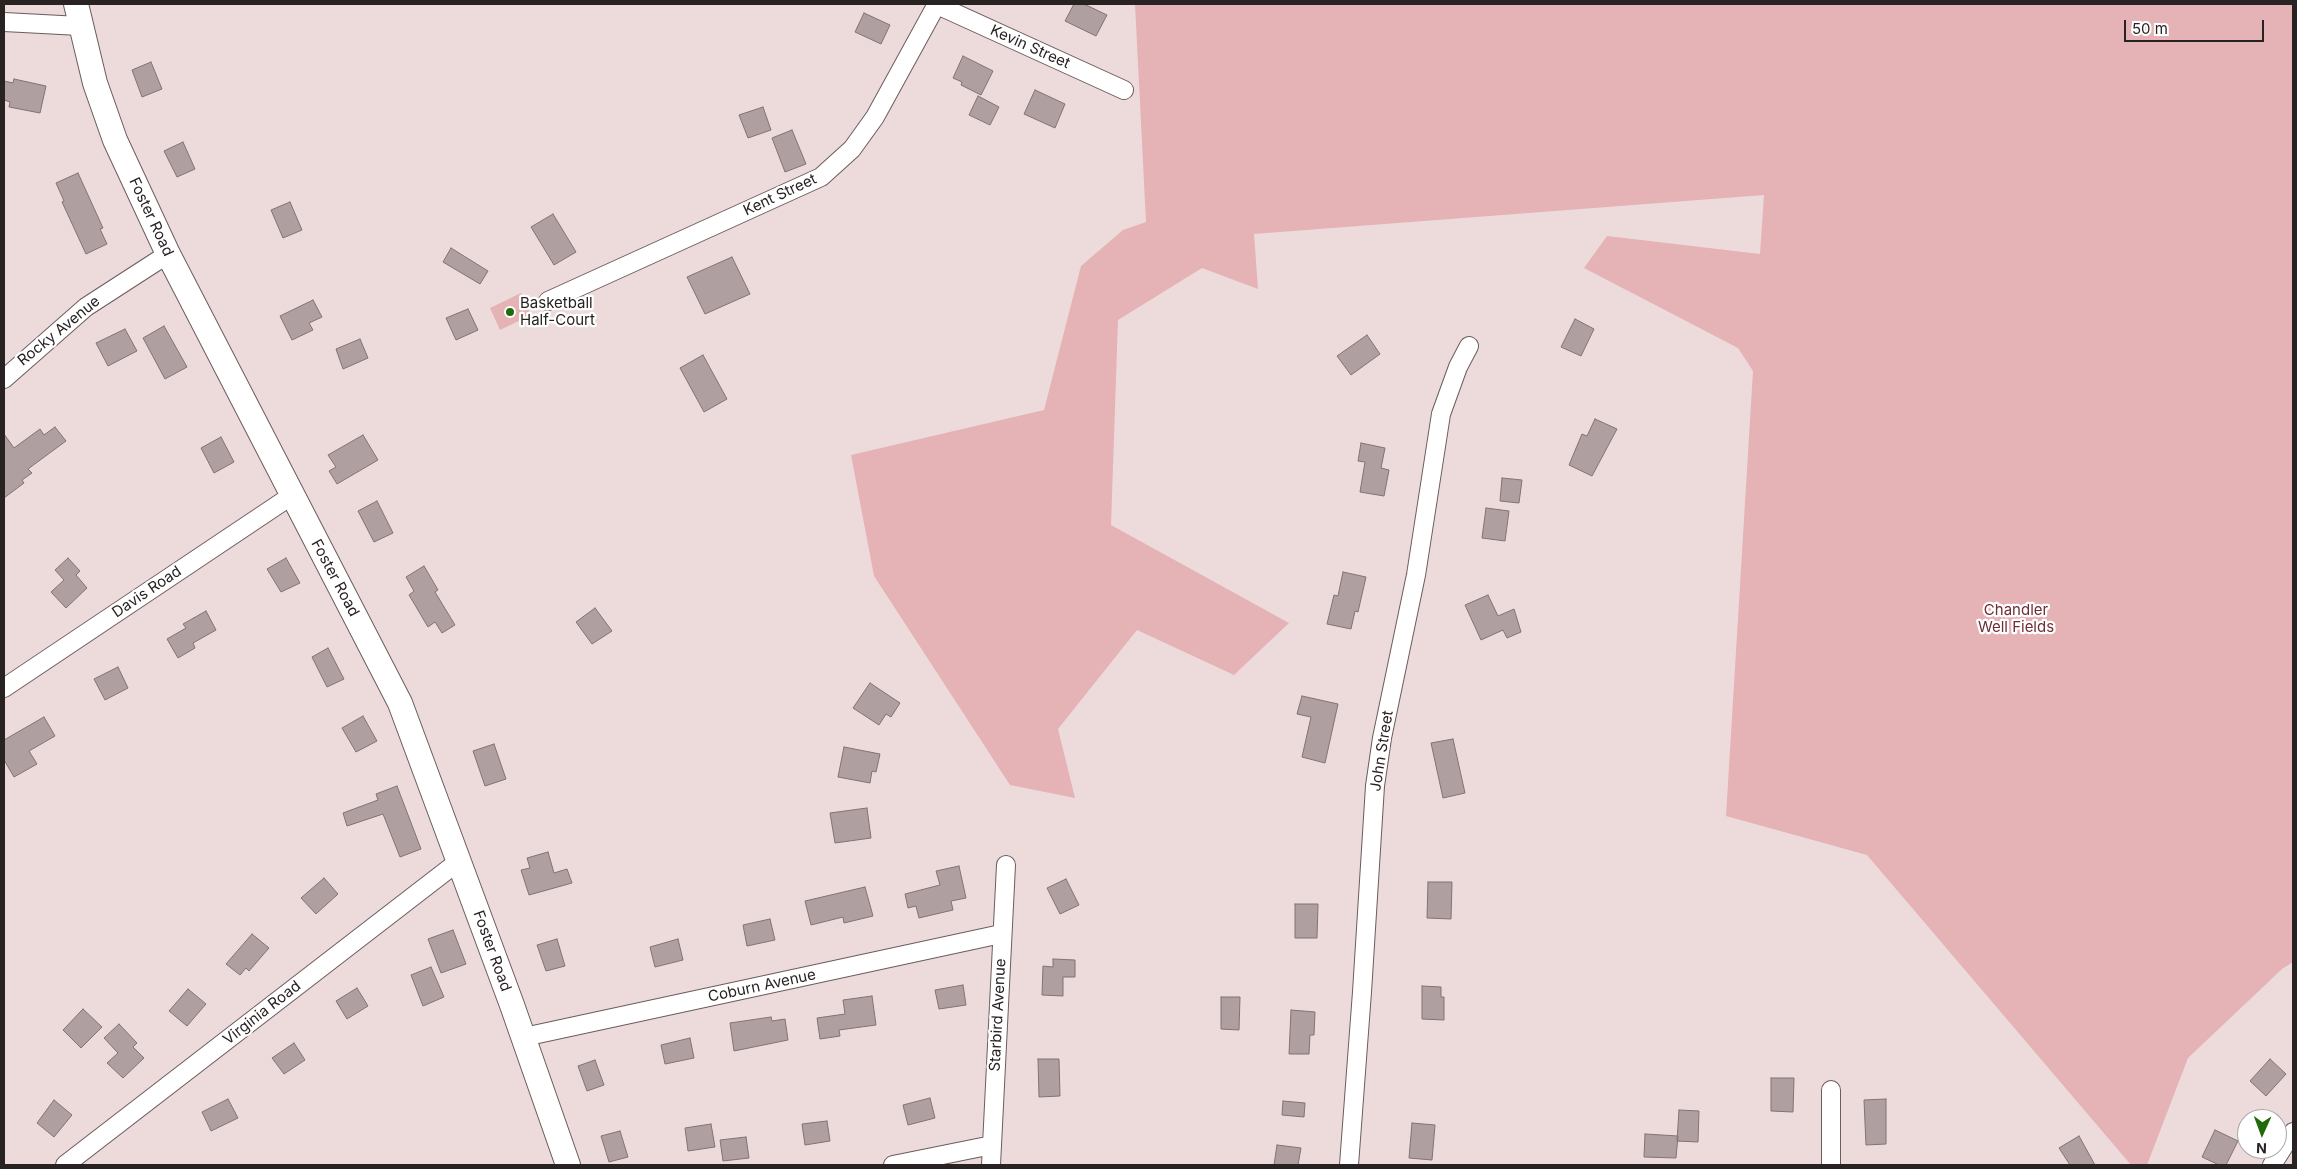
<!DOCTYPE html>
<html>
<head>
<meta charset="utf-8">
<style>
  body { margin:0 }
  #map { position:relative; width:2297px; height:1169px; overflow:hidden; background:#eddbdc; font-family:Inter,sans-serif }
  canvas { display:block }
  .frame { position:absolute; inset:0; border:5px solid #282222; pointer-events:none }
  .north { position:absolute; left:2237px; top:1109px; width:50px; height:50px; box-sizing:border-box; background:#fff; border:1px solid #a9a7a7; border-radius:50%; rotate:182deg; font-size:14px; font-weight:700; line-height:20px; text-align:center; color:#282222 }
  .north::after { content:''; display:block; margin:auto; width:18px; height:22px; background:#1f6b0b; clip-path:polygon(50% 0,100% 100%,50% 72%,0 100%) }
  .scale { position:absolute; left:2124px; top:20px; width:140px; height:22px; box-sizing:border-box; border:2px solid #282222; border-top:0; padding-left:6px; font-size:15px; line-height:18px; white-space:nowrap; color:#282222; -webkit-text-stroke:4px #fff; paint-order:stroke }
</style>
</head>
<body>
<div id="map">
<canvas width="2297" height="1169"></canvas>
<div class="frame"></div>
<div class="north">N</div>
<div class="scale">50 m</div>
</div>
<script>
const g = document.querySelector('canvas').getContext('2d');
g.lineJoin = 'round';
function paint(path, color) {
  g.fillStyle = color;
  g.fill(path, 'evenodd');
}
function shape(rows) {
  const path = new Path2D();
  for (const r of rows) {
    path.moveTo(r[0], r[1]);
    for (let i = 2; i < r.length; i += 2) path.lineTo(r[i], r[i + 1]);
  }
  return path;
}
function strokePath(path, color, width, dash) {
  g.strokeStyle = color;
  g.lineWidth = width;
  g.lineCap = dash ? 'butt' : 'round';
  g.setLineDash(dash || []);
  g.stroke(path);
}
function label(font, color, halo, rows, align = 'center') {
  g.font = font + ' Inter,sans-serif';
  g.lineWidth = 4.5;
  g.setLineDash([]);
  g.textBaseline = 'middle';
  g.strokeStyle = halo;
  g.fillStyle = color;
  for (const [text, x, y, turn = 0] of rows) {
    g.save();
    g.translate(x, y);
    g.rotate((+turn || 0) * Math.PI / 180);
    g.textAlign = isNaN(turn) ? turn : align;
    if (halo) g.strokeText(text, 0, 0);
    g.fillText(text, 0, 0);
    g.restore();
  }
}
const green = shape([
  [1135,4,2293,4,2293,962,2282,969,2188,1058,2147,1165,2131,1165,1867,855,1726,816,1753,371,1738,348,1584,268,1607,236,1760,254,1764,195,1254,234,1258,289,1202,268,1118,320,1111,525,1289,623,1234,675,1137,630,1058,729,1075,798,1010,785,874,576,851,455,1044,410,1081,266,1123,230,1146,222],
  [521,293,531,315,500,330,490,308]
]);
const building = shape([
  [1074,4,1084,4,1107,15,1096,36,1065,21,1074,4],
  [864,13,890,25,881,44,855,32,864,13],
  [963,56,993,71,981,95,961,85,962,82,953,78,963,56],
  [151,62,162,89,142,97,132,70,151,62],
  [14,79,46,86,40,113,9,107,10,102,4,100,4,81,13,83,14,79],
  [1035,90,1065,104,1055,128,1024,114,1035,90],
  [978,96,999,107,990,125,969,115,978,96],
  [763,107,771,130,748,138,739,115,763,107],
  [792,130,806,164,785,172,772,138,792,130],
  [183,142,195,169,177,177,164,151,183,142],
  [78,173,103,228,100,229,107,244,86,254,62,202,64,201,56,183,78,173],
  [290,202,302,230,283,238,271,210,290,202],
  [553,214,576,252,554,265,531,227,553,214],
  [451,248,488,271,480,284,443,262,451,248],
  [732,257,750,294,705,314,687,277,732,257],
  [313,300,322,317,309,323,313,330,292,340,280,316,313,300],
  [468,309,478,330,456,340,446,318,468,309],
  [1575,319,1594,329,1581,356,1561,347,1575,319],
  [164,326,187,367,165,379,143,338,164,326],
  [125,329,137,351,108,366,96,343,125,329],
  [1367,335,1380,354,1351,375,1337,356,1367,335],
  [360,339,368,358,343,369,336,349,360,339],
  [703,355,727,399,704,412,680,368,703,355],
  [1595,419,1617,429,1592,476,1569,465,1582,434,1587,436,1595,419],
  [55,427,66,441,28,469,32,473,22,480,24,483,4,498,4,434,14,448,40,429,44,435,55,427],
  [363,435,378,460,337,484,329,471,336,467,328,455,363,435],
  [221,437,234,462,214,473,201,448,221,437],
  [1361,443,1385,448,1381,468,1389,470,1384,496,1360,492,1365,462,1358,461,1361,443],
  [1502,478,1522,480,1519,503,1500,501,1502,478],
  [377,501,393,533,374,542,358,511,377,501],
  [1486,508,1509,511,1505,541,1482,538,1486,508],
  [68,558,80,571,76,575,87,588,66,608,51,592,64,580,55,570,68,558],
  [286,558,300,583,281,592,267,569,286,558],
  [424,566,438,590,435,592,455,625,442,633,435,622,428,627,409,595,414,591,406,577,424,566],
  [1343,572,1366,577,1358,612,1355,611,1351,629,1327,624,1334,595,1338,596,1343,572],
  [1488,595,1498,616,1514,609,1521,632,1507,638,1503,630,1481,640,1465,605,1488,595],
  [595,608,612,631,592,644,576,622,595,608],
  [206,611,216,630,193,643,195,648,178,658,167,639,186,628,183,624,206,611],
  [328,648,344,679,327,687,312,657,328,648],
  [118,667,128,688,105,700,94,679,118,667],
  [870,683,900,703,891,717,886,714,879,725,853,708,870,683],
  [1302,696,1338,704,1325,763,1302,757,1311,717,1297,714,1302,696],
  [363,716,377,741,356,752,342,728,363,716],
  [44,717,55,736,29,751,37,764,14,777,4,760,4,740,44,717],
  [1453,739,1465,793,1443,798,1431,743,1453,739],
  [494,744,506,779,485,786,473,751,494,744],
  [844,747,880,754,876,772,872,771,870,783,838,777,844,747],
  [397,786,421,849,400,857,383,814,347,826,343,813,378,800,376,794,397,786],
  [867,808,871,838,835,843,830,813,867,808],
  [548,852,554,873,567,869,572,883,529,895,521,870,530,868,527,858,548,852],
  [959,866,966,898,951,901,953,910,919,918,916,906,908,908,905,894,940,885,936,871,959,866],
  [324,878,338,894,316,914,301,898,324,878],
  [1066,879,1079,905,1060,914,1047,888,1066,879],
  [1428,882,1452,882,1451,919,1427,918,1428,882],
  [865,887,873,916,844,923,843,917,811,925,805,901,865,887],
  [1295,904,1318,904,1317,938,1295,938,1295,904],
  [770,919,775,940,747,946,743,925,770,919],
  [453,930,466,964,441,973,428,939,453,930],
  [252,934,269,948,249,971,246,968,240,975,226,964,252,934],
  [557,939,565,966,546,971,537,945,557,939],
  [678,939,683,960,655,967,650,947,678,939],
  [1053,959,1075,960,1075,977,1063,977,1063,996,1042,995,1043,966,1053,967,1053,959],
  [431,967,444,997,423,1006,411,975,431,967],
  [963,985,966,1005,939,1009,935,990,963,985],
  [1422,986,1441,987,1441,997,1444,997,1444,1020,1422,1019,1422,986],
  [357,988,368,1006,347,1019,336,1001,357,988],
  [188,989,206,1004,187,1026,169,1011,188,989],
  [872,996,876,1025,839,1030,840,1036,820,1039,817,1018,845,1014,843,1000,872,996],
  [1221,997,1240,997,1239,1030,1221,1029,1221,997],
  [83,1009,102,1027,81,1048,63,1030,83,1009],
  [1291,1010,1315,1012,1314,1035,1310,1035,1309,1054,1289,1054,1291,1010],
  [771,1017,772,1021,785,1019,788,1040,734,1051,730,1023,771,1017],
  [119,1024,137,1043,133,1047,144,1058,123,1078,107,1063,118,1053,104,1038,119,1024],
  [690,1038,694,1058,665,1064,661,1045,690,1038],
  [294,1043,305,1060,284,1074,272,1058,294,1043],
  [1038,1059,1059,1059,1060,1096,1039,1097,1038,1059],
  [2270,1059,2286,1074,2266,1096,2250,1081,2270,1059],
  [595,1060,604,1085,587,1091,578,1066,595,1060],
  [1771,1078,1794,1078,1793,1112,1771,1111,1771,1078],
  [930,1098,935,1118,908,1125,903,1105,930,1098],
  [228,1099,238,1118,211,1131,202,1112,228,1099],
  [1886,1099,1886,1144,1866,1145,1864,1100,1886,1099],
  [54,1100,72,1115,54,1137,37,1123,54,1100],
  [1283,1101,1305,1103,1304,1117,1282,1115,1283,1101],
  [1679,1110,1699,1111,1698,1142,1677,1141,1679,1110],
  [827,1121,830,1141,805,1145,802,1124,827,1121],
  [1412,1123,1435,1125,1432,1160,1409,1158,1412,1123],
  [711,1124,715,1147,688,1151,685,1128,711,1124],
  [2215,1130,2238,1141,2226,1165,2219,1165,2202,1157,2215,1130],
  [620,1131,628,1157,609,1162,601,1136,620,1131],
  [1645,1134,1678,1136,1676,1158,1644,1157,1645,1134],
  [2079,1136,2095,1165,2070,1165,2059,1148,2079,1136],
  [746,1137,749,1158,723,1161,720,1140,746,1137],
  [1277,1145,1301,1148,1298,1165,1274,1165,1277,1145]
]);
const street = shape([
  [935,4,1124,90],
  [4,22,80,26],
  [548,301,821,177,852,149,875,117,937,4],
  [4,379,86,307,168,254],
  [4,688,291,496],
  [524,1037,1001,934],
  [65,1165,459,861],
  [893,1165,992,1145],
  [991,1165,1006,865],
  [1349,1165,1362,992,1375,786,1382,738,1416,575,1441,414,1458,367,1469,346],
  [1831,1165,1831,1090],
  [2272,1165,2293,1132]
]);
const secondary = shape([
  [76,4,95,83,115,140,168,254,400,703,512,1005,568,1165]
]);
const markers = [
  [510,312,5,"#1f6b0b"]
];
const streetNames = [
  ["Kevin Street",1030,47,24],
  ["Kent Street",780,195,-25],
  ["Foster Road",151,217,65],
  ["Rocky Avenue",59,331,-39],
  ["Foster Road",335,578,62],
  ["Davis Road",147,592,-34],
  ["John Street",1382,751,-81],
  ["Foster Road",492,951,70],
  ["Coburn Avenue",762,986,-12],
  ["Virginia Road",262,1013,-38],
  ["Starbird Avenue",998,1015,-87]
];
const poiNames = [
  ["Basketball",520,303],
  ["Half-Court",520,320]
];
const parkNames = [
  ["Chandler",2016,610],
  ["Well Fields",2016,627]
];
paint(green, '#e5b2b5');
paint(building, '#af9fa0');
strokePath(building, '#817273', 1);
strokePath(street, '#6b5c5d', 20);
strokePath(secondary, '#6b5c5d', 26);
strokePath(street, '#fff', 18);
strokePath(secondary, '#fff', 24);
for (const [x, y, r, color] of markers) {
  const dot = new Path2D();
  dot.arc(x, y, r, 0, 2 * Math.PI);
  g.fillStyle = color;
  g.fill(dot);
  strokePath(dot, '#fff', 2);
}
label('15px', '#282222', '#fff', streetNames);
label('15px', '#282222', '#fff', poiNames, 'left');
label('15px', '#6f2d36', '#fff', parkNames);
</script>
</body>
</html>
